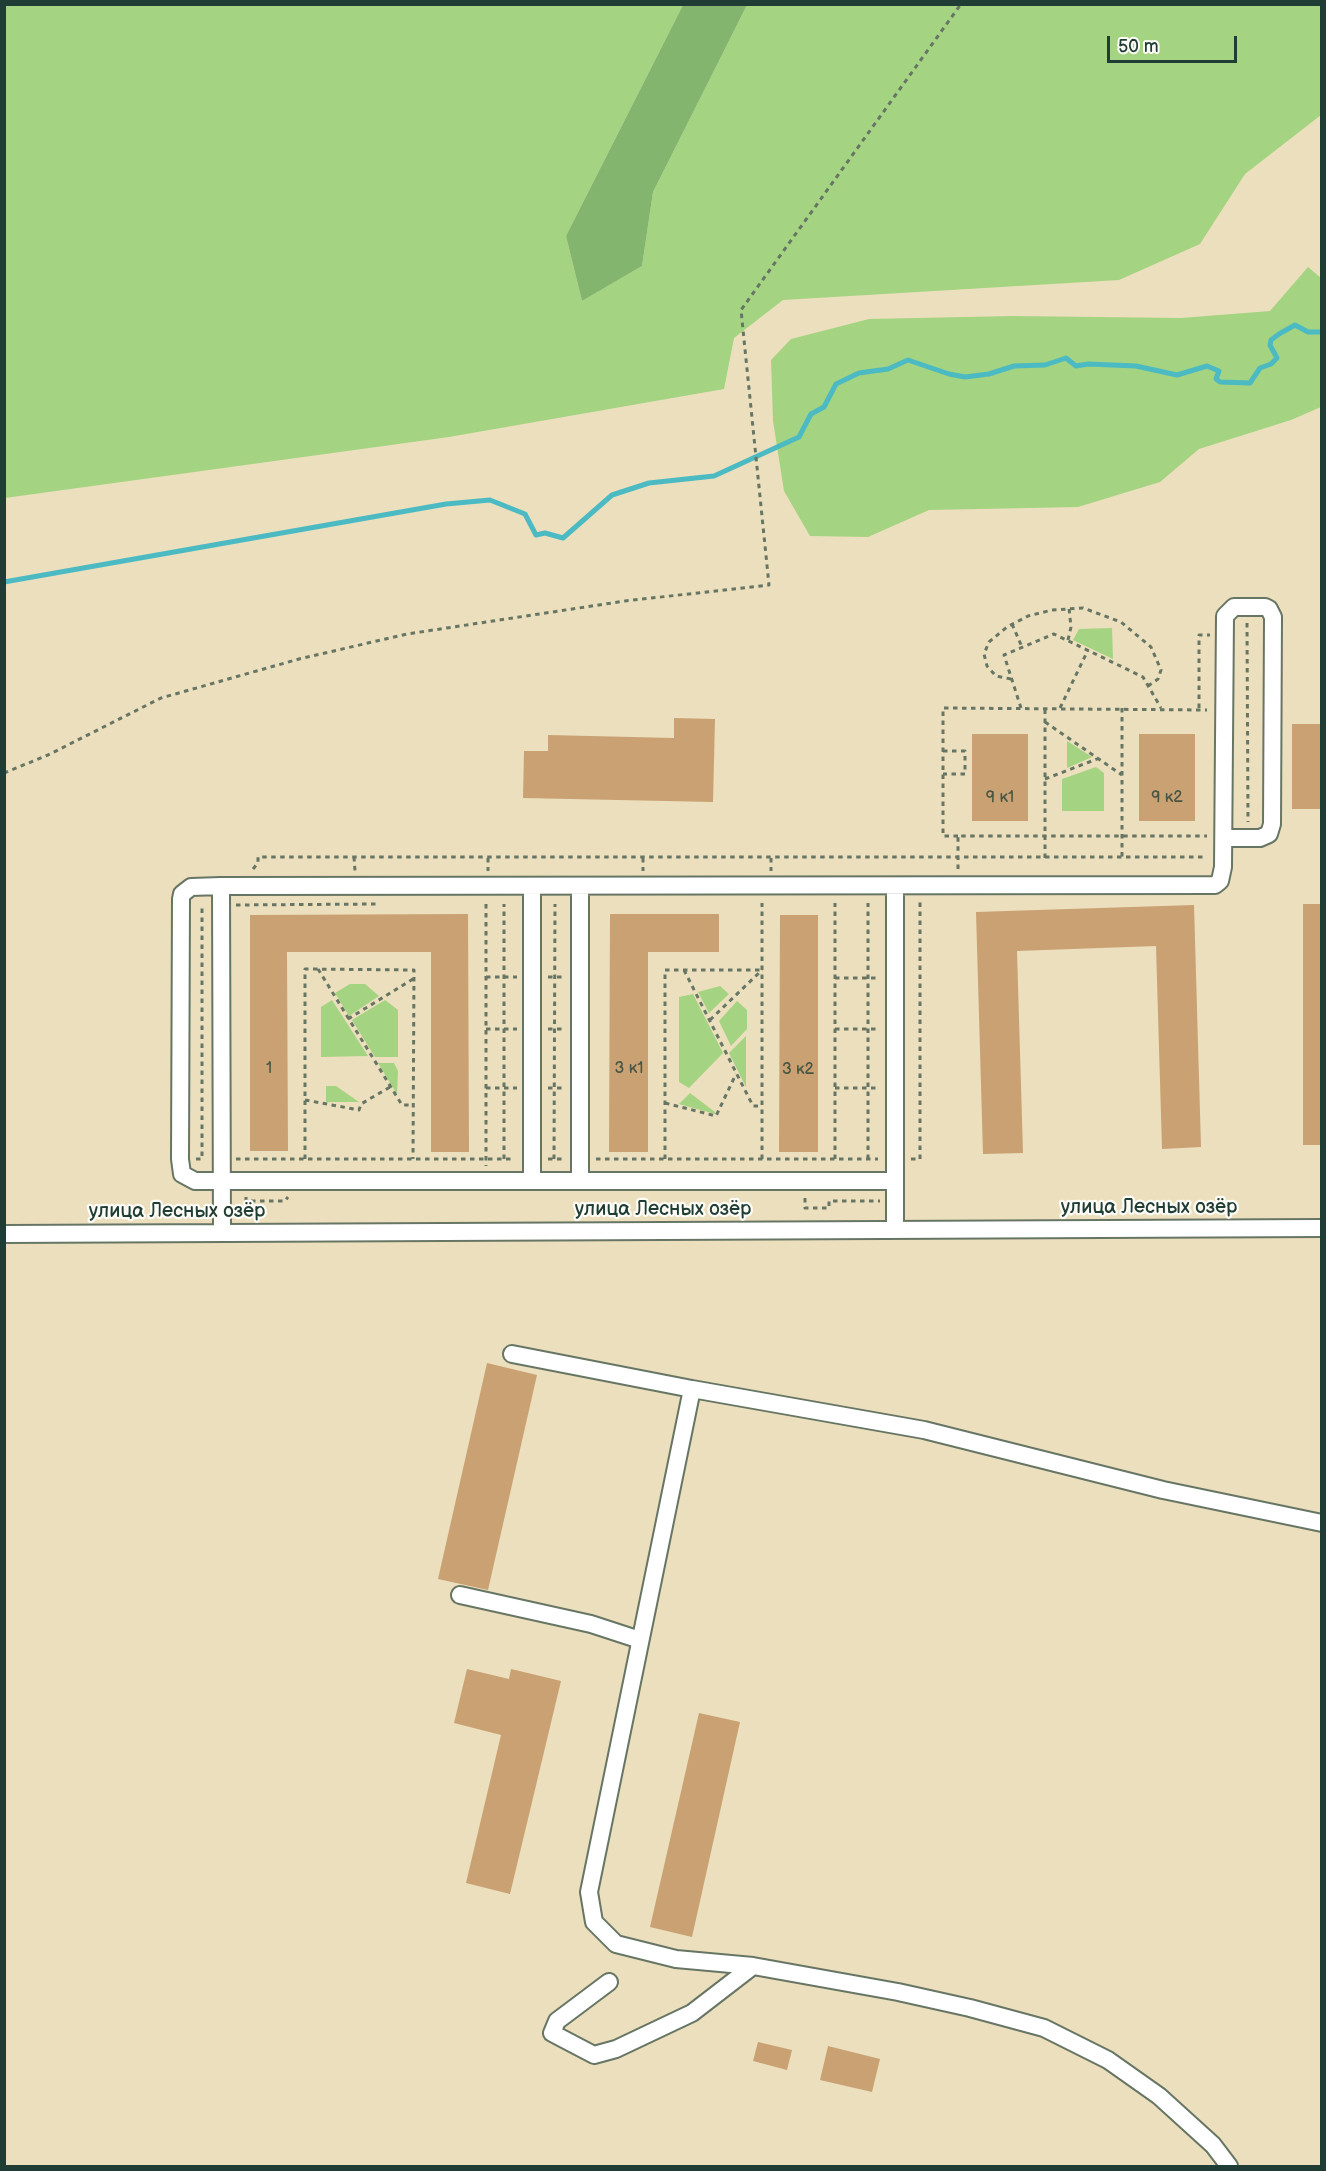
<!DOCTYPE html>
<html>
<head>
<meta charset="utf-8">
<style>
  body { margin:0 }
  #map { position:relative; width:1326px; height:2171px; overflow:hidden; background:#ecdfbd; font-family:"Balsamiq Sans",sans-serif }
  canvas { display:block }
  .frame { position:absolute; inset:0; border:6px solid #1f3d34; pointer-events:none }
  .scale { position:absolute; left:1107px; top:36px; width:130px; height:27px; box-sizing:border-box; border:3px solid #1f3d34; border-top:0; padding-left:8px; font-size:18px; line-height:21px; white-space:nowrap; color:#1f3d34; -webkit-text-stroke:4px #fdfcf7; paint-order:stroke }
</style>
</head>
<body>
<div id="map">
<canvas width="1326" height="2171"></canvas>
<div class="frame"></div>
<div class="scale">50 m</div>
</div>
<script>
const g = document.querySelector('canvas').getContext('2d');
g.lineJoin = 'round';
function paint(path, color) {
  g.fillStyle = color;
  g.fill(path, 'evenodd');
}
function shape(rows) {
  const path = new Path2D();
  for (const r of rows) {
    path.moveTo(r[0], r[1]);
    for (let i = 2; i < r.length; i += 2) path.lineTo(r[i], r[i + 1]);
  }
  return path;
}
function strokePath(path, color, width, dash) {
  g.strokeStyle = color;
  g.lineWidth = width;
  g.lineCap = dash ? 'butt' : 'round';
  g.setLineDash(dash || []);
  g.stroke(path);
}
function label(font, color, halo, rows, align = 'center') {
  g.font = font + ' "Balsamiq Sans",sans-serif';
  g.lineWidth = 4.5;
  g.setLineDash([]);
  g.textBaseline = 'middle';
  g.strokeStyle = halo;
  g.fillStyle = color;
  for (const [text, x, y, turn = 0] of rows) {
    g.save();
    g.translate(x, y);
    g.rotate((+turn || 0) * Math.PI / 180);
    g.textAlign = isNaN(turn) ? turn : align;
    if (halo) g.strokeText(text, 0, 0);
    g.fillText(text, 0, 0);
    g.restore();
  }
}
const green = shape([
  [4,5,683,5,566,236,582,301,642,266,653,192,747,5,1321,5,1321,115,1245,174,1200,244,1119,280,783,300,734,338,724,389,449,437,5,498],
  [1308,267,1321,278,1321,407,1291,420,1199,449,1160,482,1078,507,929,510,868,537,810,536,784,491,773,421,771,360,791,339,869,319,1013,316,1181,318,1270,311],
  [1112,628,1113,659,1073,640,1079,629],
  [1067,741,1092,757,1067,768],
  [1096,767,1104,773,1104,811,1062,811,1062,779],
  [350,984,365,984,379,996,349,1016,335,993],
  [720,986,729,994,709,1013,698,992],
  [693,994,723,1053,689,1088,679,1082,679,997],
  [332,1000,368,1056,321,1057,321,1007],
  [385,1000,398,1010,398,1057,375,1057,352,1020],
  [737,1001,747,1010,747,1029,731,1046,719,1021],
  [746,1036,746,1087,729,1053],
  [378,1063,394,1063,398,1071,397,1094],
  [326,1086,336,1086,359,1102,326,1102],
  [690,1093,715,1112,715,1114,679,1104]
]);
const forest = shape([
  [683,5,747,5,653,192,642,266,582,301,566,236]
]);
const stream = shape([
  [4,582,446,504,490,500,525,514,536,535,545,533,563,538,612,495,649,483,714,476,799,437,811,414,824,407,836,384,859,373,888,369,908,360,949,374,965,377,989,374,1014,366,1045,365,1066,358,1076,366,1088,364,1136,366,1177,375,1207,366,1219,371,1216,379,1220,382,1250,383,1260,368,1271,364,1277,358,1270,345,1271,340,1279,334,1295,325,1308,332,1322,332]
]);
const building = shape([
  [674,718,715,719,713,802,523,798,524,751,548,751,548,735,674,738],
  [1292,724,1322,724,1322,809,1292,809],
  [972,734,1028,734,1028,821,972,821],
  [1139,734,1195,734,1195,821,1139,821],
  [1303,904,1322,904,1322,1145,1303,1145],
  [1194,905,1201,1147,1162,1149,1156,946,1017,951,1023,1153,983,1154,976,912],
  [468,914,469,1152,431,1152,431,952,287,952,288,1151,250,1151,250,915],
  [610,914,719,914,719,952,648,952,648,1152,609,1152],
  [780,915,818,915,818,1152,779,1152],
  [487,1363,537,1375,488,1590,438,1579],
  [467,1669,509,1679,511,1669,561,1681,510,1894,466,1883,501,1735,454,1723],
  [699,1713,740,1722,692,1937,650,1927],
  [758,2042,792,2050,787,2070,753,2061],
  [828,2046,880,2059,872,2092,820,2080]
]);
const path = shape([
  [1247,623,1248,822],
  [1012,624,1022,647],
  [1068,640,1071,627,1069,608],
  [1011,679,996,676,987,666,984,654,989,642,1007,627,1028,616,1052,610,1083,608,1121,622,1151,647,1161,670,1158,679,1148,686],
  [1021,708,1004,655,1054,634,1143,677,1161,708],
  [1060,708,1088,650],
  [1122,708,1122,858],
  [1199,708,1199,635,1210,635],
  [1045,722,1122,775],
  [943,751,965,751,965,774,943,774],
  [4,773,48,755,161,698,299,659,407,634,625,601,769,585,741,310,961,4],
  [1045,779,1097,759],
  [958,836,943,836,943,708,1207,710],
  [354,857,355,871],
  [488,858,488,871],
  [643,858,643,871],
  [771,858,771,871],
  [1045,858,1045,708],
  [253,869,258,863,258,857,958,857,958,836,1207,836],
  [958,869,958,857,1207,857],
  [486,904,486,1166],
  [236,905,376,904],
  [318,969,402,1105,413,1105],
  [684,970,753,1106,762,1106],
  [486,977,517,977],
  [548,977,565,977],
  [835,978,878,978],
  [348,1019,413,979],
  [710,1020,762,970],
  [486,1029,517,1029],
  [548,1029,565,1029],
  [835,1029,878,1029],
  [486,1088,517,1088],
  [548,1088,565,1088],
  [835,1088,878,1088],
  [305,1100,359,1110,361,1104,390,1087],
  [665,1103,716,1116,736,1074],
  [196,1159,202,1159,202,905],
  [236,1159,515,1159],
  [305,1159,305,969,414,970,413,1159],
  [504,1159,504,904],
  [548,1159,563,1159],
  [554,1159,555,904],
  [596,1159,878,1159],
  [665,1159,665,970,762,970],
  [762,1159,762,903],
  [835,1159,835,903],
  [868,1159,868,903],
  [911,1159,920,1159,920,902],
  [246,1197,246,1201,285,1201,288,1197],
  [805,1198,805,1208,829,1208,829,1201,880,1201]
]);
const minor = shape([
  [221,886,191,887,182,894,181,899,180,1159,182,1174,195,1181,895,1181,895,886],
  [532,886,532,1181],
  [580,886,580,1181],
  [895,1181,895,1230],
  [222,1233,221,886,1215,885,1220,881,1223,867,1225,616,1234,607,1265,607,1269,609,1273,617,1272,824,1269,834,1260,838,1224,838],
  [4,1234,1322,1228],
  [512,1354,692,1389,589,1892,594,1922,616,1944,676,1959,753,1966,898,1992,970,2008,1044,2028,1108,2060,1159,2096,1213,2145,1229,2166],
  [692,1389,924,1430,1163,1490,1322,1523],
  [460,1595,591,1624,640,1640],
  [609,1982,557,2021,552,2033,594,2055,616,2049,692,2013,753,1966]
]);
const numberNames = [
  ["9 к1",1000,798],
  ["9 к2",1167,798],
  ["1",269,1069],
  ["3 к1",629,1069],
  ["3 к2",798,1070]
];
const streetNames = [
  ["улица Лесных озёр",1149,1208],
  ["улица Лесных озёр",663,1210],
  ["улица Лесных озёр",177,1212]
];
paint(green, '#a4d381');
paint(forest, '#83b56f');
strokePath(stream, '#4cbac2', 5);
paint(building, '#c9a173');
strokePath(minor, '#677664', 20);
strokePath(path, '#677664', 3, [4.5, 4.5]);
strokePath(minor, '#fff', 16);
label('16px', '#4a5644', null, numberNames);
label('20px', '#1f3d34', '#fdfcf7', streetNames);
</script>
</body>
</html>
